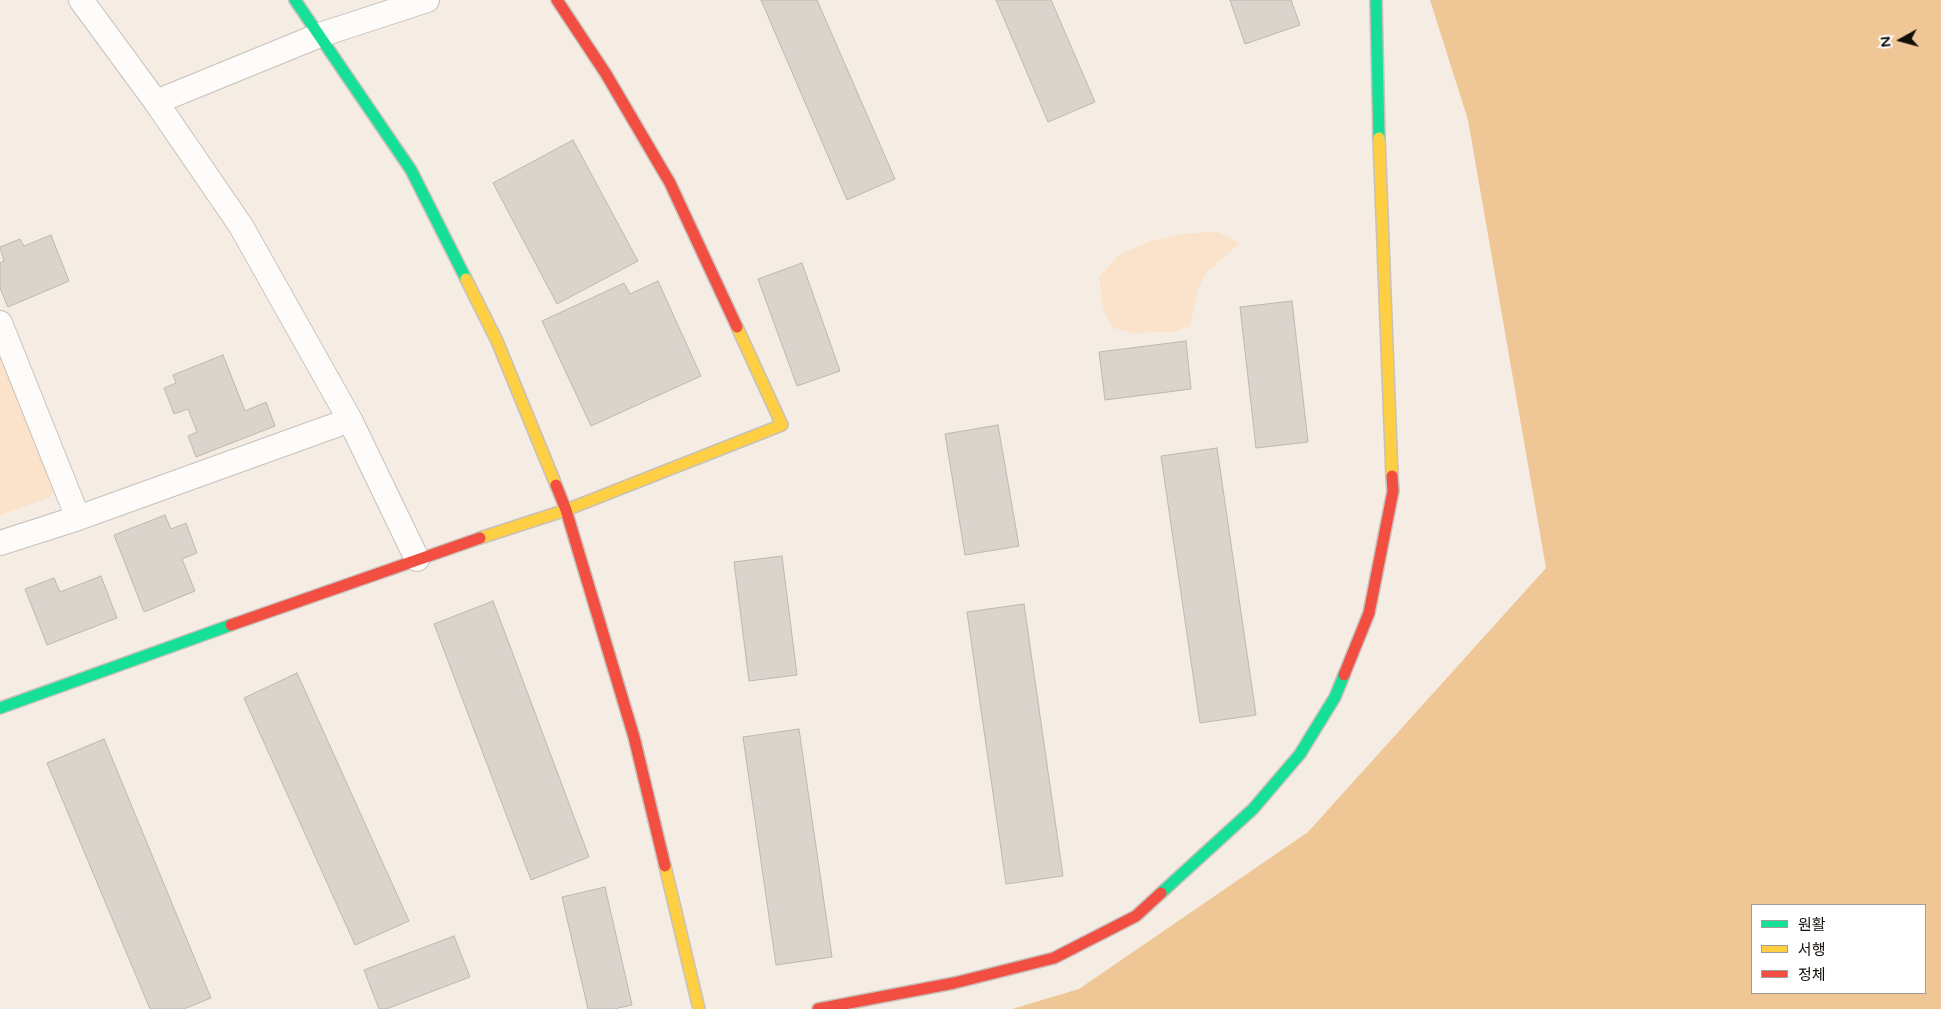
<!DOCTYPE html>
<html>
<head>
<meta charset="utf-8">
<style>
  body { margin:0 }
  #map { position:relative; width:1941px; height:1009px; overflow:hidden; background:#f5ede4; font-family:"Varela Round","Noto Sans KR",sans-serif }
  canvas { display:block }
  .legend { position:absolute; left:1751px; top:904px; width:175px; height:90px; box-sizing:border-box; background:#fff; border:1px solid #a09e9c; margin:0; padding:6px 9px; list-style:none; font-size:15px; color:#110d08 }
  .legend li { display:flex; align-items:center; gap:10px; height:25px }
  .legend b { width:25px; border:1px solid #a09e9c }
  .north { position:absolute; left:1876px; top:15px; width:50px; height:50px; -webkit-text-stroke:4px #fff; paint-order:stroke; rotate:263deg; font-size:14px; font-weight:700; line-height:20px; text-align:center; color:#110d08 }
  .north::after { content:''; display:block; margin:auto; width:18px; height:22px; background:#110d08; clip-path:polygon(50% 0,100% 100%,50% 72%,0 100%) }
</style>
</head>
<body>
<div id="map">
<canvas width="1941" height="1009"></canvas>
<ul class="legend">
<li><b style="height:6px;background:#16e098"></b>원활</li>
<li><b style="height:6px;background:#ffcf43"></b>서행</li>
<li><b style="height:6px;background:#f24e42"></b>정체</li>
</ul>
<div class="north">N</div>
</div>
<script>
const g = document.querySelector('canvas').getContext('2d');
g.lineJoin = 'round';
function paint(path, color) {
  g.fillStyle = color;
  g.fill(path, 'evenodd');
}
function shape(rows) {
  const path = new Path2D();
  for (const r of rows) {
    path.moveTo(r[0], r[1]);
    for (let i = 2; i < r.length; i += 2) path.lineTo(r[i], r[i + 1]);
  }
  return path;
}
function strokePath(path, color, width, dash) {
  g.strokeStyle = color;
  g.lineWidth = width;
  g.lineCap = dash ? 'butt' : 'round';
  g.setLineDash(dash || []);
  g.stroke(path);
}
const green = shape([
  [1218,232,1240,243,1207,272,1199,286,1190,326,1175,332,1132,333,1113,328,1103,309,1099,277,1119,255,1150,241,1190,233],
  [0,350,57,488,48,498,0,515]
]);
const forest = shape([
  [1430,0,1941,0,1941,1009,1012,1009,1079,989,1308,832,1546,568,1468,120],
  [1752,905,1925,905,1925,993,1752,993]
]);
const building = shape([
  [761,0,817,0,895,179,847,200,761,0],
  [996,0,1051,0,1095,102,1048,122,996,0],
  [1230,0,1291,0,1300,25,1245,44,1230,0],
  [573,140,638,261,557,304,493,183,573,140],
  [51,235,69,281,8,307,0,288,0,263,4,261,0,247,20,239,24,246,51,235],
  [802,263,840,371,797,386,758,279,802,263],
  [658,281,701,376,591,426,542,321,624,283,630,294,658,281],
  [1292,301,1308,442,1256,448,1240,307,1292,301],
  [1186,341,1191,389,1105,400,1099,352,1186,341],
  [223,355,245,411,266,402,275,426,196,457,188,436,197,432,188,409,174,414,164,388,176,383,173,375,223,355],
  [998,425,1019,546,965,555,945,434,998,425],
  [1217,448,1256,715,1200,723,1161,456,1217,448],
  [165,515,171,529,186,523,197,553,182,559,195,591,144,612,114,535,165,515],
  [782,556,797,675,749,681,734,562,782,556],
  [101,576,117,618,47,645,25,589,54,578,60,592,101,576],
  [493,601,589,857,531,880,434,624,493,601],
  [1024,604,1063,876,1006,884,967,612,1024,604],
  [297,673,409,921,355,945,244,698,297,673],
  [799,729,832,957,776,965,743,737,799,729],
  [104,739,211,998,184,1009,150,1009,47,763,104,739],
  [605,887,632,1005,614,1009,588,1009,562,897,605,887],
  [454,936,470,977,386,1009,379,1009,364,970,454,936]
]);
const street = shape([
  [81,0,156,102,241,226,350,420,417,559],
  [156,102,320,35,427,0],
  [0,323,78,518],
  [0,543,78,518,350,420]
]);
const fast = shape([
  [295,0,411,170,466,279],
  [1376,0,1379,138],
  [0,708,231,625],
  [1161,893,1253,809,1300,754,1335,697,1344,675]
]);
const slow = shape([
  [1379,138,1392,476],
  [466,279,497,341,556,485],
  [480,538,566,510,782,425,737,327],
  [665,866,699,1009]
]);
const jam = shape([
  [557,0,606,74,670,183,737,327],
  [556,485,566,510,634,737,665,866],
  [231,625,480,538],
  [1344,675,1369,613,1393,491,1392,476],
  [818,1009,954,983,1054,958,1136,916,1161,893]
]);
paint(green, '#fae3ca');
paint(forest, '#efc695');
paint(building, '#dad4cd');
strokePath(building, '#bdb7b0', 1);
strokePath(street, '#c7c1ba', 26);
strokePath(fast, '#c7c1ba', 14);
strokePath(slow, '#c7c1ba', 14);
strokePath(jam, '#c7c1ba', 14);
strokePath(street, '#fefcfb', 24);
strokePath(fast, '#16e098', 11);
strokePath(slow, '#ffcf43', 11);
strokePath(jam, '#f24e42', 11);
</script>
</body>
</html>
